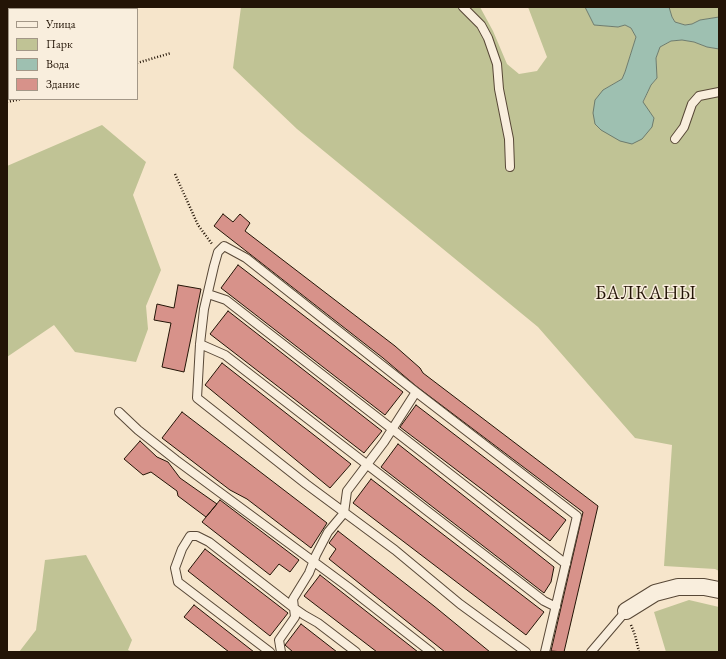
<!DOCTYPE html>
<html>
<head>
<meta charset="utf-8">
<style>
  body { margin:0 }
  #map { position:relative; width:726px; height:659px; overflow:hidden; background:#f6e5cb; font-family:"EB Garamond",serif }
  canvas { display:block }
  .frame { position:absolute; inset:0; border:8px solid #231406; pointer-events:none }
  .legend { position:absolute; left:8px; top:8px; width:130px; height:92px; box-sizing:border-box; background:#f9eedd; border:1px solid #a39787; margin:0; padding:5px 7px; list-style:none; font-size:12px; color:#231406 }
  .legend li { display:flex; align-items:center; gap:8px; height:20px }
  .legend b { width:20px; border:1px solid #a39787 }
</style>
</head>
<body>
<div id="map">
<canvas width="726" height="659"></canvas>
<div class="frame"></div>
<ul class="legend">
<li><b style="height:5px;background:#f9eedd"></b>Улица</li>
<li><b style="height:11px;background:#c0c395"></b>Парк</li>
<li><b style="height:11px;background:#9ec0b1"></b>Вода</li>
<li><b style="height:11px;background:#d7928a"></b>Здание</li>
</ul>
</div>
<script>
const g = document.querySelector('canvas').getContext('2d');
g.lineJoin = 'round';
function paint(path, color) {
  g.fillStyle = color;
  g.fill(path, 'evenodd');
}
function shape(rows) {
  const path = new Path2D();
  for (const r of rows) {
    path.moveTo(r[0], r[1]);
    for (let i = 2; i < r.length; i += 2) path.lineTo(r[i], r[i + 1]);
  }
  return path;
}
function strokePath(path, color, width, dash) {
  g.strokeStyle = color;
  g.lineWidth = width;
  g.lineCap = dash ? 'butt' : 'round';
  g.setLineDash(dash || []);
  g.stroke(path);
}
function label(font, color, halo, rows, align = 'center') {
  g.font = font + ' "EB Garamond",serif';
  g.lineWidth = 3;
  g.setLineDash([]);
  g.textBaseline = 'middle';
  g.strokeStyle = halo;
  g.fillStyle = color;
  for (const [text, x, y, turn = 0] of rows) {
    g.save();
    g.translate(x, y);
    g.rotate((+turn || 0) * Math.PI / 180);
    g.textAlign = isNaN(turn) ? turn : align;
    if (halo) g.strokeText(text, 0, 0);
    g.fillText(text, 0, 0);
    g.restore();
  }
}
const green = shape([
  [241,7,480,7,493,31,507,64,519,74,537,71,547,57,528,7,585,7,594,25,618,27,625,25,631,28,636,37,625,72,622,79,603,90,654,118,643,103,651,85,657,78,656,58,660,47,671,41,682,40,694,42,707,47,719,49,719,571,715,569,664,566,672,445,635,438,538,327,297,129,233,68],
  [669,7,719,7,719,17,700,20,692,24,685,25,675,22,672,17],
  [102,125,146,162,133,195,161,270,146,306,148,329,136,362,75,352,54,325,7,357,7,166],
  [86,555,132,640,128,650,133,652,19,652,36,630,45,560],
  [689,600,719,607,719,652,666,652,654,612]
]);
const water = shape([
  [585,7,669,7,672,17,675,22,685,25,692,24,700,20,719,17,719,49,707,47,694,42,682,40,671,41,660,47,656,58,657,78,651,85,643,102,654,118,652,127,642,139,632,144,620,141,601,130,595,124,593,113,595,100,603,90,622,79,625,72,636,37,631,28,625,25,618,27,594,25,585,7]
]);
const stream = shape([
  [106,9,108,7],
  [7,93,9,93]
]);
const building = shape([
  [223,214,233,222,240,214,250,223,245,231,395,346,420,368,423,373,598,506,564,652,551,651,583,512,416,386,383,358,214,226,223,214],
  [238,265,403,392,385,415,221,288,238,265],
  [178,285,201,289,184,372,162,367,171,323,154,320,157,304,174,308,178,285],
  [228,311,382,431,364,453,210,334,228,311],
  [222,363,351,464,330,488,205,385,222,363],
  [416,405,566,520,550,541,400,427,416,405],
  [182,412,327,523,311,548,247,499,230,490,162,438,182,412],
  [140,441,157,457,168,462,180,478,217,504,206,517,178,496,177,491,151,472,143,475,124,459,140,441],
  [398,444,554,567,551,582,544,593,381,467,398,444],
  [371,479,544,612,526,635,353,503,371,479],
  [220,500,299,560,290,572,279,564,270,575,202,522,220,500],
  [338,531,434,606,490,652,445,652,329,559,336,549,329,543,338,531],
  [205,549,288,613,270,636,188,571,205,549],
  [320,575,418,652,377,652,304,596,320,575],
  [194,605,254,652,229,652,184,617,194,605],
  [301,624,337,652,293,652,285,645,301,624]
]);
const path = shape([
  [137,63,171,53],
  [7,102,21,99],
  [175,174,198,225,212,244],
  [631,625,635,635,639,652]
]);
const lane = shape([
  [463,7,481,25,488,38,497,64,499,89,509,139,510,167],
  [675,139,684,127,692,104,699,96,719,92],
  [208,294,226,300,566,564],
  [200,344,225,355,544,601,556,607],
  [119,412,138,430,176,460,348,587,431,652],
  [270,652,178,582,175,568,182,549,190,536,197,536,209,542,294,608,304,615,318,623,356,652],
  [281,652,279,640,295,617,293,599,309,573,316,555,328,532,344,513,347,491,384,442,416,392],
  [526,652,460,604,395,550,306,484,197,398,200,344,204,309,214,266,218,252,224,246,246,258,416,392,577,516,545,652],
  [591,652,626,611]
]);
const street = shape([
  [626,611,655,593,678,587,704,587,719,590]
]);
const neighbourhoodNames = [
  ["БАЛКАНЫ",646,294]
];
paint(green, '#c0c395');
paint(water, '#9ec0b1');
strokePath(water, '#6d7b6d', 1);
strokePath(stream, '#6d7b6d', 4.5);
paint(building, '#d7928a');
strokePath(building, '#231406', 1);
strokePath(lane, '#584837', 10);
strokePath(street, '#584837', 18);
strokePath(path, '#231406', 2.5, [1, 2]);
strokePath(lane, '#f9eedd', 8);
strokePath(street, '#f9eedd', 16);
g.letterSpacing = '1px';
label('19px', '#231406', '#f9eedd', neighbourhoodNames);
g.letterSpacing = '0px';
</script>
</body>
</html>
